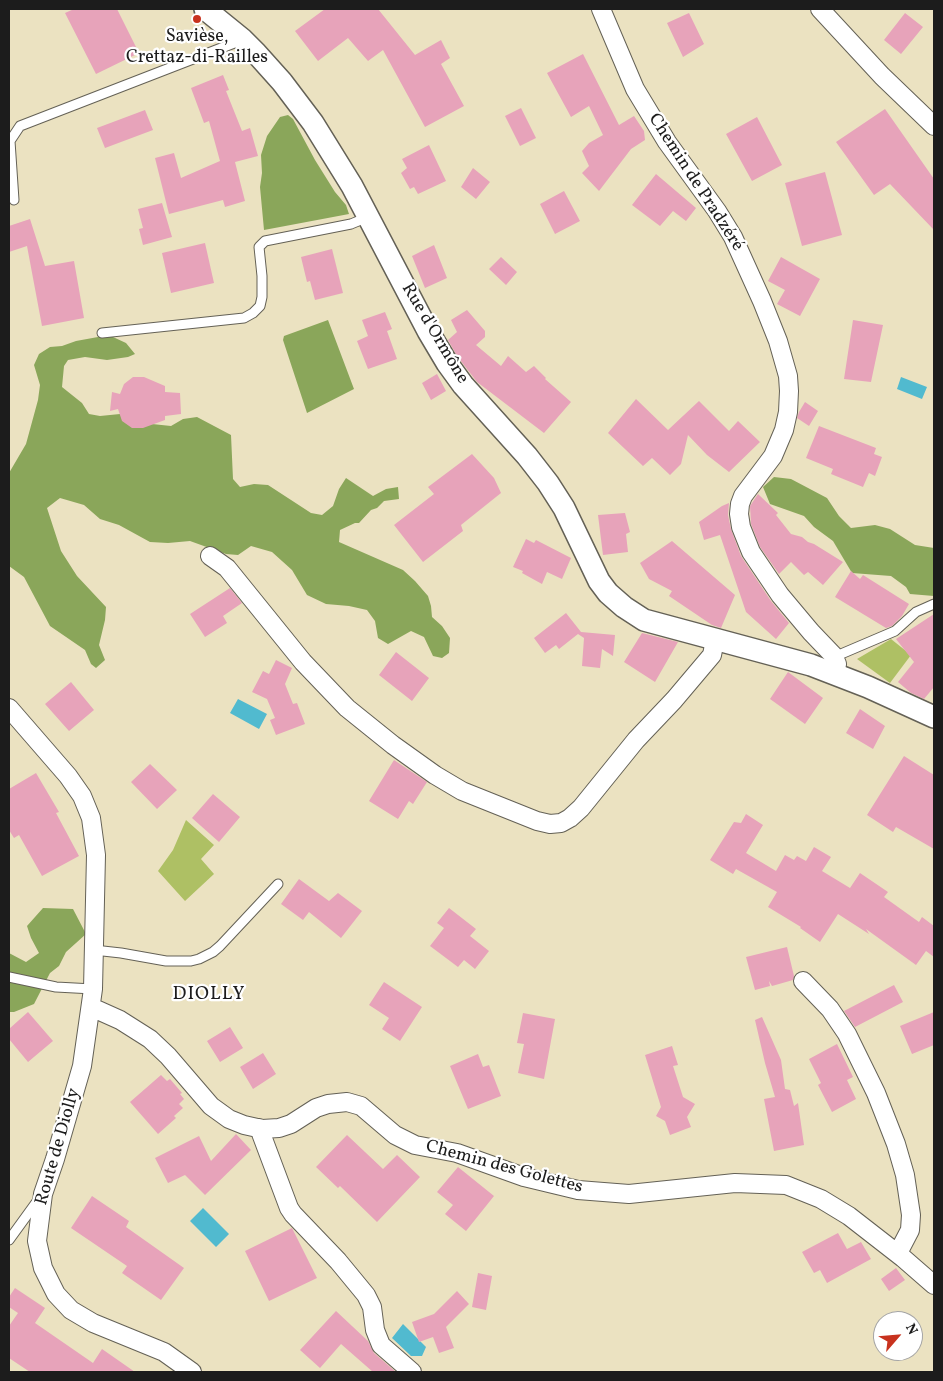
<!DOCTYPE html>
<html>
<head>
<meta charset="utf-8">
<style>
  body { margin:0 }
  #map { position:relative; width:943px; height:1381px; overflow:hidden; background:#ebe2c1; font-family:Vollkorn,serif }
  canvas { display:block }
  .frame { position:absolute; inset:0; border:10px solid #1c1c1c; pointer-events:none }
  .north { position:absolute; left:873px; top:1311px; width:50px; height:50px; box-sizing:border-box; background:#fff; border:1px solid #a4a4a4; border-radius:50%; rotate:63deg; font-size:14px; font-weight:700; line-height:20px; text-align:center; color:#1c1c1c }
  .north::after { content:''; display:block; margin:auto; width:18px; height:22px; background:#c8321e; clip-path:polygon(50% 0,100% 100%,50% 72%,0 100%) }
</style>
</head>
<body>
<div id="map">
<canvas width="943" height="1381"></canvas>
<div class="frame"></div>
<div class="north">N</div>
</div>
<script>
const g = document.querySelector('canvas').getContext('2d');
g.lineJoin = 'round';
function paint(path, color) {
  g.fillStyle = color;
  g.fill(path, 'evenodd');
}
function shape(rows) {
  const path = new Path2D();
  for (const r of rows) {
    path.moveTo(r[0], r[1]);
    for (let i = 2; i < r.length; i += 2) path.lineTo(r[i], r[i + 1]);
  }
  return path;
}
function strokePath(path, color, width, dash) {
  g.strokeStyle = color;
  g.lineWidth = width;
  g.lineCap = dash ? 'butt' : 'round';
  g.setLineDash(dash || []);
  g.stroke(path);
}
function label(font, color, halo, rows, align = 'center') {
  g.font = font + ' Vollkorn,serif';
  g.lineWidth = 4.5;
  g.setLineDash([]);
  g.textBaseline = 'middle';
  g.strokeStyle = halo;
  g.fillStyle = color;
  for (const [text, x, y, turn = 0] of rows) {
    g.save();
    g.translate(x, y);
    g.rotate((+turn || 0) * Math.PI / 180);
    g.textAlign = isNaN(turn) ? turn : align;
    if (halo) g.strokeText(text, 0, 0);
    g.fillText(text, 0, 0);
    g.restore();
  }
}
const green = shape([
  [891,639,911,655,890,683,857,659],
  [186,820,214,845,201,859,214,874,185,901,158,871,173,850]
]);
const forest = shape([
  [288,115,293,119,315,160,335,192,346,205,349,214,264,230,260,187,262,173,261,155,267,136,280,117],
  [328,320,354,389,307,413,283,340,284,336],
  [98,337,113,337,126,343,135,354,128,357,107,360,85,357,68,360,64,366,62,387,82,403,89,414,100,416,120,414,152,424,171,426,183,419,197,417,231,435,233,479,240,487,254,484,268,485,311,513,322,515,333,506,339,489,346,478,373,496,386,489,398,487,399,499,384,501,377,508,371,510,359,523,355,523,340,530,339,542,403,570,415,581,428,596,431,606,432,617,442,626,450,638,449,653,442,658,433,656,424,637,411,631,388,644,378,638,375,621,367,610,349,606,326,604,307,595,292,570,272,552,251,546,238,555,226,554,190,541,168,543,150,542,119,525,100,519,84,505,60,498,47,508,61,551,77,576,106,607,105,620,99,645,105,660,96,668,91,664,85,650,50,626,24,577,9,566,9,473,26,444,38,400,40,385,34,365,39,354,50,347,62,346,76,341],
  [774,477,791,479,827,498,839,516,851,528,875,525,890,529,915,545,934,548,934,596,910,594,906,587,891,576,852,573,833,541,814,527,804,516,770,504,763,487],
  [43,908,73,909,86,934,66,952,59,966,50,973,34,1004,14,1012,9,1012,9,953,26,962,39,953,31,938,27,926]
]);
const water = shape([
  [901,377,927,387,922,399,897,389],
  [238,699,267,714,259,729,230,713],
  [203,1208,229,1234,216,1247,190,1221],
  [403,1324,426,1347,422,1356,411,1356,392,1338]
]);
const building = shape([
  [74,9,117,9,139,53,96,74,65,13],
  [325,9,378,9,415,55,441,40,450,58,441,64,464,106,425,127,383,50,368,61,348,38,318,61,295,31],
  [689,13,704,44,683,57,667,23],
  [905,13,923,27,901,54,884,40],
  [583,54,619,125,634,116,644,131,645,140,631,149,599,191,582,173,589,166,582,151,589,143,603,135,589,106,571,117,547,73],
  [223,75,229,90,226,91,242,131,250,128,258,156,235,162,245,201,225,207,223,200,169,214,155,158,174,153,181,178,220,161,209,121,204,123,191,88],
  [521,108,536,138,520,146,505,116],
  [885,109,934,179,934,230,890,184,874,195,836,142],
  [145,110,153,130,105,148,97,128],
  [757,117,782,165,752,181,726,134],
  [429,145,446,181,418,194,414,187,410,189,401,173,407,168,402,159],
  [473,168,490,182,476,199,461,187],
  [825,172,842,235,802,246,785,183],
  [656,174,696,208,686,221,673,211,660,226,632,205],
  [564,191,580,221,555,234,540,204],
  [162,203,172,237,143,245,139,229,143,228,138,209],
  [30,219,45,266,74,261,84,318,42,326,27,246,9,252,9,226],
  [205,243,214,283,171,293,162,253],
  [434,245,447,278,425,288,412,256],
  [332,249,343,293,315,300,310,281,307,282,301,257],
  [501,257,517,272,506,285,489,269],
  [781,257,820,279,800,316,777,304,785,290,768,281],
  [467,310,485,331,485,337,476,345,501,366,508,356,526,372,534,366,546,378,545,379,571,402,544,433,477,382,457,356,448,340,457,332,451,320],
  [385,312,392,329,387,331,397,359,368,369,357,341,368,336,362,320],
  [853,320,883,325,871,382,844,379],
  [437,374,446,391,431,400,422,383],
  [133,377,144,377,165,386,165,392,180,393,181,414,165,416,165,420,143,428,132,428,122,421,118,409,110,411,112,392,120,394,124,384],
  [636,399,668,430,699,401,729,431,738,421,760,442,729,472,707,455,688,435,681,464,670,475,652,458,643,466,608,433],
  [805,402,818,411,809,426,797,418,799,412],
  [819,426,876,448,874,454,882,457,875,476,869,473,863,487,831,474,833,469,806,458],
  [472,454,494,478,501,493,461,525,463,531,423,562,394,525,434,494,428,487],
  [758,494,778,513,776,515,791,534,802,537,808,542,814,544,843,562,823,585,808,572,804,575,791,562,779,574,760,547,751,524,750,506],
  [729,503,728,515,731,529,741,556,771,601,789,623,776,639,746,612,720,535,704,540,699,522,722,506],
  [625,513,630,532,626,534,628,552,603,555,598,515],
  [526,539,534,543,536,540,571,558,562,579,547,572,542,584,522,573,523,571,513,567],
  [672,541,735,595,721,628,712,625,669,596,672,591,649,579,640,563],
  [851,571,860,579,863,575,909,604,902,616,892,626,886,628,835,597],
  [230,588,242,603,223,616,227,623,205,637,190,614],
  [566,613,581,632,615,635,613,656,602,649,600,668,582,666,584,638,578,634,559,649,556,645,545,653,534,638],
  [934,614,934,687,924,699,911,693,898,682,914,662,896,639],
  [642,633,678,642,655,682,624,662],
  [396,652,429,678,412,701,379,675],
  [276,660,292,668,285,684,293,704,297,703,305,724,276,735,270,720,275,718,267,699,252,692,263,671,269,674],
  [788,672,823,698,805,724,770,699],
  [71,682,94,710,69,731,45,704],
  [860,709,885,726,873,749,846,733],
  [904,756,934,775,934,849,896,827,893,832,867,815],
  [394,760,427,782,413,804,409,801,398,819,369,801],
  [150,764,177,790,157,809,131,782],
  [36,773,59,812,56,813,79,856,42,876,19,835,14,838,9,830,9,789],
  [213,794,240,817,219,842,192,818],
  [746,814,763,825,746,853,776,871,785,855,794,860,797,856,806,861,814,847,831,857,822,871,850,888,860,873,888,892,884,897,919,922,922,917,934,926,934,957,926,951,916,965,866,929,869,934,838,914,820,942,800,928,801,927,768,907,777,892,736,869,733,874,710,860,734,822,741,823],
  [299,879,329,901,338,893,362,911,341,938,309,912,303,920,281,904],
  [449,908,476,929,470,936,489,951,475,969,464,960,458,967,430,946,444,928,437,923],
  [787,947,794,976,793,980,772,986,769,981,770,986,755,990,746,957],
  [384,982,422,1007,400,1041,382,1029,389,1018,369,1005],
  [894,985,903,1002,855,1027,844,1011],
  [28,1012,53,1041,28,1062,9,1039,9,1029],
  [934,1012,934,1045,912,1054,900,1026],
  [523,1013,555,1019,544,1079,518,1073,524,1044,517,1043],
  [762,1017,781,1060,785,1089,790,1090,794,1106,798,1103,804,1145,774,1151,764,1099,775,1097,765,1063,755,1020],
  [230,1027,243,1048,220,1062,207,1041],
  [837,1044,853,1077,847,1080,856,1099,832,1112,818,1085,821,1083,809,1059],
  [672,1046,678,1065,673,1066,683,1097,695,1104,687,1117,691,1127,670,1135,665,1121,656,1116,661,1107,645,1055],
  [263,1053,276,1074,253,1089,240,1067],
  [478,1054,483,1067,489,1065,501,1096,468,1109,450,1066],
  [161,1075,167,1081,170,1079,182,1093,180,1094,184,1099,179,1104,183,1108,174,1116,176,1118,158,1134,130,1102],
  [236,1134,251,1150,205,1195,185,1175,168,1183,155,1158,199,1136,211,1161],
  [347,1135,383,1169,397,1155,420,1177,377,1222,340,1186,338,1188,316,1167],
  [458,1167,494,1196,466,1231,445,1214,453,1205,437,1192],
  [92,1196,129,1221,126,1227,184,1268,161,1300,122,1273,127,1266,71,1228],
  [292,1228,317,1278,269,1301,245,1251],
  [838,1233,847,1249,861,1242,871,1259,827,1283,820,1270,814,1273,802,1252],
  [896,1268,905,1280,889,1291,881,1279],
  [478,1273,492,1276,486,1310,472,1307],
  [15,1288,45,1308,35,1323,93,1363,102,1349,135,1372,30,1372,9,1358,9,1326,18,1313,9,1307,9,1297],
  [457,1291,469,1304,446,1327,454,1348,439,1353,433,1337,419,1342,412,1322,434,1314],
  [336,1311,368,1341,374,1353,396,1372,373,1372,341,1344,320,1368,300,1350]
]);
const service = shape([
  [14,200,10,141,20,126,242,40],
  [102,333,244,318,253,313,260,306,262,297,262,276,259,247,265,241,351,224,368,217],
  [834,657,895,631,916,612,934,604],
  [94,950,121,953,166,961,191,961,199,959,213,952,220,946,278,884],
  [9,977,56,987,93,989],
  [9,1240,38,1200]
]);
const minor = shape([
  [601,9,635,89,667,142,717,211,733,237,762,301,778,341,788,376,789,391,788,412,784,430,773,456,743,496,740,504,739,514,741,527,751,552,780,595,811,632,833,655,837,664,835,674],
  [820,9,882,76,934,126],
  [210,556,227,568,303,662,347,708,393,745,435,775,462,791,537,821,550,824,561,823,570,818,581,808,636,740,674,700,712,655,715,640],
  [9,708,68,776,82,796,91,818,96,855,93,989,82,1066,55,1159,43,1194,37,1241,43,1268,56,1294,71,1310,93,1323,164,1352,192,1372],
  [803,981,830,1009,847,1034,876,1093,896,1144,905,1175,911,1215,910,1230,898,1253],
  [91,1007,120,1020,150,1039,168,1056,211,1106,229,1119,244,1125,262,1129,279,1128,291,1124,316,1108,328,1104,347,1102,361,1106,395,1135,415,1145,457,1153,524,1177,578,1190,629,1194,735,1183,786,1185,821,1199,849,1216,903,1258,934,1285],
  [259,1128,289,1208,293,1214,338,1261,366,1295,372,1307,375,1330,381,1345,412,1372]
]);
const tertiary = shape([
  [205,9,242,39,256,53,282,82,313,123,352,186,428,331,447,363,463,385,527,456,548,483,564,508,599,581,608,593,624,607,644,620,811,665,868,687,934,717]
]);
const markers = [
  [197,19,5,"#c8321e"]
];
const poiNames = [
  ["Savièse,",197,38],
  ["Crettaz-di-Railles",197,59]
];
const streetNames = [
  ["Chemin de Pradzéré",695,183,57],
  ["Rue d'Ormône",434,334,59],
  ["Route de Diolly",59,1147,-74],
  ["Chemin des Golettes",504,1168,15]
];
const neighbourhoodNames = [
  ["DIOLLY",209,996]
];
paint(green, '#aec064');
paint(forest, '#8aa65a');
paint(water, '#51bacf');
paint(building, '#e7a3ba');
strokePath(service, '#646156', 11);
strokePath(minor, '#646156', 20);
strokePath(tertiary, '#646156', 24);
strokePath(service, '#fff', 9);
strokePath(minor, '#fff', 18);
strokePath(tertiary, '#fff', 21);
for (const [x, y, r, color] of markers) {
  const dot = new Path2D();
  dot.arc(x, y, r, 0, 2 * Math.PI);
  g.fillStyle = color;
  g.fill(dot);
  strokePath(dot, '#fff', 2);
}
label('18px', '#1c1c1c', '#fff', poiNames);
label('18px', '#1c1c1c', '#fff', streetNames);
g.letterSpacing = '1px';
label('19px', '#1c1c1c', '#fff', neighbourhoodNames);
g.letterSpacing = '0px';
</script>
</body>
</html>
